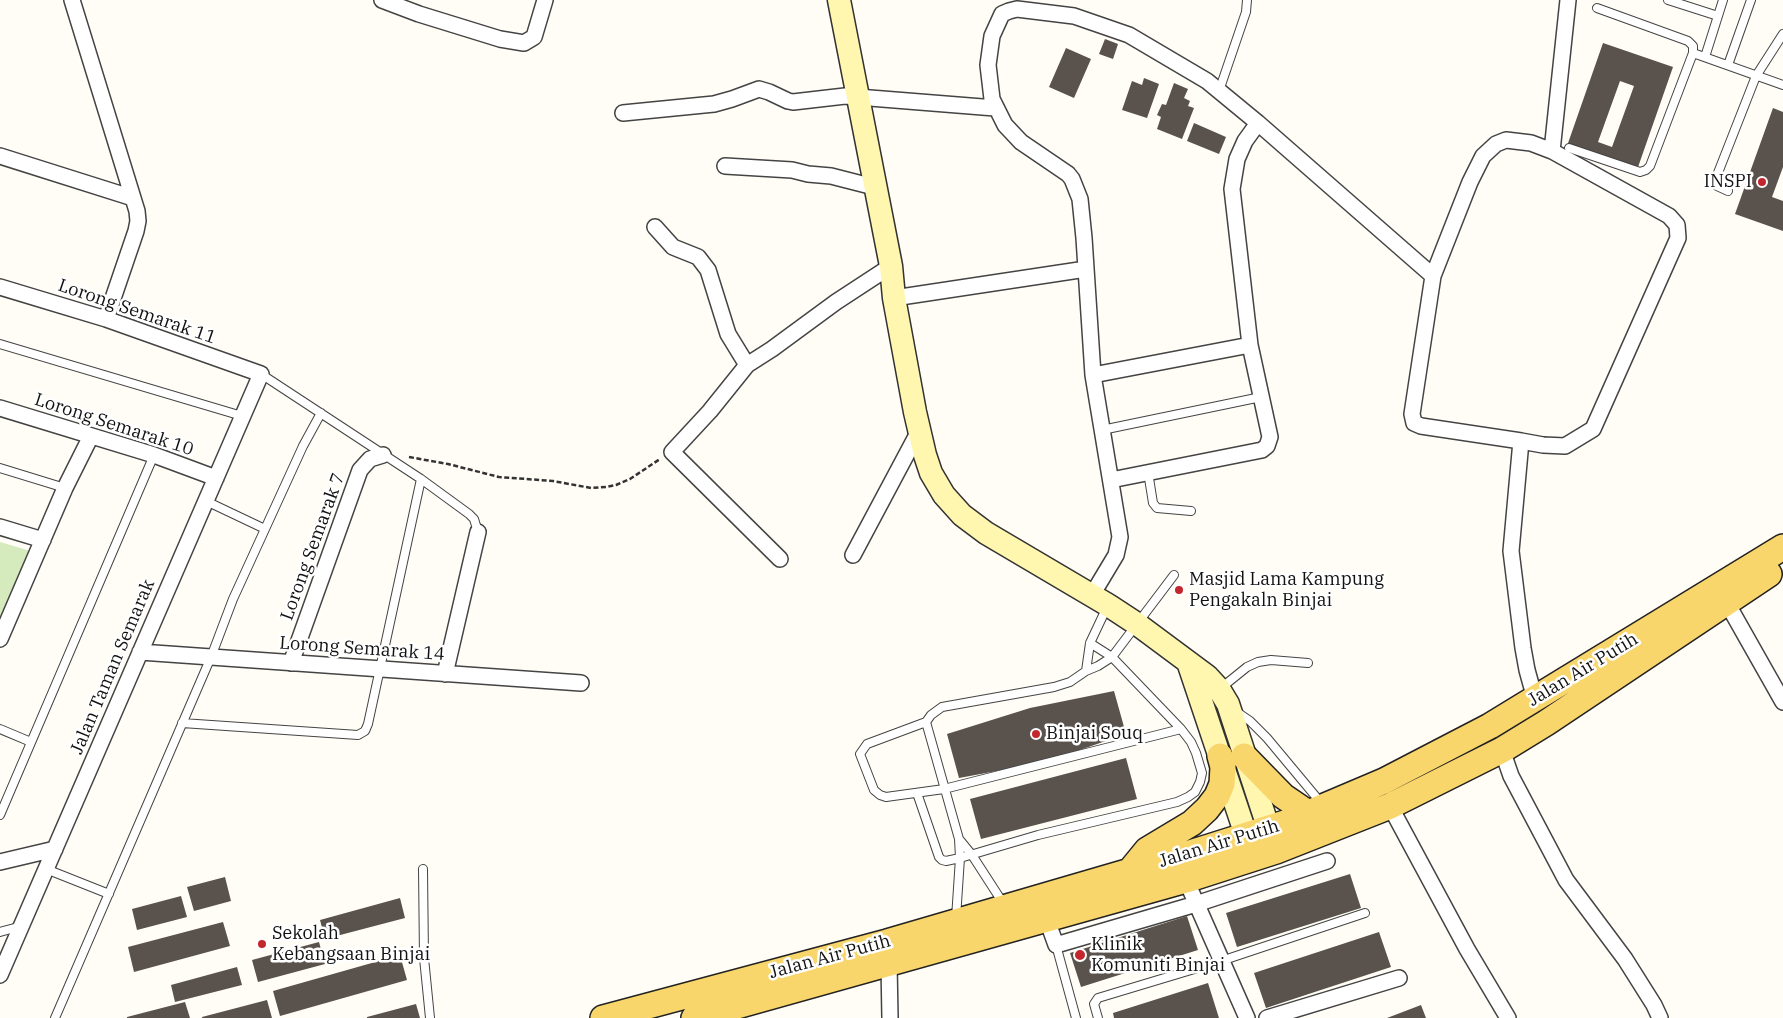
<!DOCTYPE html>
<html>
<head>
<meta charset="utf-8">
<style>
  body { margin:0 }
  canvas { display:block; background:#fffdf5 }
</style>
</head>
<body>
<canvas width="1783" height="1018"></canvas>
<script>
const g = document.querySelector('canvas').getContext('2d');
g.lineJoin = 'round';
function paint(path, color) {
  g.fillStyle = color;
  g.fill(path, 'evenodd');
}
function shape(rows) {
  const path = new Path2D();
  for (const r of rows) {
    path.moveTo(r[0], r[1]);
    for (let i = 2; i < r.length; i += 2) path.lineTo(r[i], r[i + 1]);
  }
  return path;
}
function strokePath(path, color, width, dash) {
  g.strokeStyle = color;
  g.lineWidth = width;
  g.lineCap = dash ? 'butt' : 'round';
  g.setLineDash(dash || []);
  g.stroke(path);
}
function label(font, color, halo, rows, align = 'center') {
  g.font = font + ' "IBM Plex Serif",serif';
  g.lineWidth = 5;
  g.setLineDash([]);
  g.textBaseline = 'middle';
  g.strokeStyle = halo;
  g.fillStyle = color;
  for (const [text, x, y, turn = 0] of rows) {
    g.save();
    g.translate(x, y);
    g.rotate((+turn || 0) * Math.PI / 180);
    g.textAlign = isNaN(turn) ? turn : align;
    if (halo) g.strokeText(text, 0, 0);
    g.fillText(text, 0, 0);
    g.restore();
  }
}
const green = shape([
  [0,542,34,552,0,632]
]);
const building = shape([
  [1105,39,1118,44,1113,59,1099,54],
  [1603,43,1673,67,1637,170,1567,146],
  [1620,81,1634,86,1612,147,1598,142],
  [1066,48,1091,59,1074,98,1049,87],
  [1144,78,1159,84,1147,118,1122,110,1132,81,1142,85],
  [1174,83,1188,89,1184,98,1190,101,1188,106,1194,108,1182,139,1157,129,1161,117,1157,115,1162,104,1166,105],
  [1773,108,1783,112,1783,167,1772,197,1783,201,1783,231,1735,214],
  [1194,123,1226,137,1219,154,1187,141],
  [1114,691,1126,734,1045,762,959,778,947,734,1030,708],
  [1126,758,1137,799,981,839,970,799],
  [1350,874,1361,908,1237,947,1226,913],
  [225,877,231,901,194,911,187,887],
  [181,896,187,917,137,930,132,909],
  [400,898,405,918,325,939,320,920],
  [1187,916,1198,950,1081,987,1070,953],
  [223,922,230,946,134,972,128,947],
  [1379,932,1391,967,1266,1008,1254,973],
  [319,942,325,964,258,982,252,960],
  [400,955,407,980,280,1016,273,991],
  [237,967,242,985,175,1002,171,985],
  [1208,983,1219,1018,1114,1018,1113,1013],
  [267,1000,272,1018,202,1018,202,1017],
  [185,1002,190,1018,127,1018,127,1017],
  [416,1004,420,1018,367,1018,367,1017],
  [1421,1005,1426,1018,1387,1018]
]);
const path = shape([
  [409,457,448,464,499,477,553,481,591,488,606,487,616,485,630,479,660,459]
]);
const lane = shape([
  [1668,0,1718,16],
  [1693,53,1783,85],
  [1705,57,1723,0],
  [1728,65,1751,0],
  [1219,91,1246,12,1247,0],
  [1569,148,1640,172,1646,170,1650,166,1693,53,1693,46,1688,41,1597,8],
  [1728,191,1717,186,1714,183,1756,76,1783,34],
  [0,344,242,416],
  [261,374,421,479,469,514,474,519,478,532],
  [1102,430,1261,397],
  [0,468,65,488],
  [1148,472,1153,503,1157,508,1191,511],
  [206,501,265,529],
  [1174,575,1112,657,1098,666,1086,671,1070,682,1054,687,942,707,931,715,926,722,867,744,860,754,874,790,880,795,886,797,944,789,1181,729],
  [1086,671,1090,643,1107,607],
  [1221,688,1247,667,1258,662,1271,660,1308,663],
  [1237,712,1250,721,1267,738,1322,804],
  [926,722,959,839,960,858,956,918],
  [182,723,358,735,365,731,368,724,421,479],
  [0,729,31,742],
  [917,793,939,857,942,860,946,861,960,858,1038,835,1177,802,1188,797,1195,792,1200,782,1202,773,1196,753,1191,742,1181,729,1112,657,1090,643],
  [0,815,154,455],
  [959,839,972,855,1003,903],
  [46,869,109,894],
  [423,869,424,958,430,1018],
  [0,932,22,926],
  [1056,945,1076,1018],
  [55,1018,211,657,233,599,303,446,321,413],
  [1098,1018,1094,1004,1098,998,1221,961,1365,913]
]);
const street = shape([
  [72,0,137,211,138,221,136,231,106,319],
  [382,0,419,14,500,39,524,43,534,37,545,0],
  [623,113,714,104,732,99,759,89,769,92,788,101,793,102,845,96,995,108],
  [1552,151,1568,0],
  [0,156,133,198],
  [725,166,792,170,808,174,831,176,874,187],
  [655,227,673,247,698,257,708,270,728,334,747,365],
  [1433,276,1412,414,1414,423,1421,426,1521,441],
  [0,287,106,319,261,374,0,975],
  [894,298,1086,269],
  [1093,375,1250,345],
  [0,408,154,455,216,478],
  [1111,480,1262,450,1267,446,1270,437,1250,345,1232,189,1237,159,1245,141,1258,123],
  [0,527,43,540],
  [853,555,919,431],
  [780,559,672,452,710,411,747,365,772,349,836,302,891,266],
  [1092,595,1116,555,1120,537,1093,375,1084,238,1080,199,1072,179,1068,174,1021,142,1005,125,992,99,988,65,992,36,1002,14,1009,11,1017,9,1074,16,1129,35,1207,81,1258,123,1433,276,1470,182,1483,156,1496,144,1506,140,1531,143,1552,151,1669,216,1677,225,1678,238,1593,429,1565,446,1543,445,1521,441,1511,551,1523,648,1527,670,1535,699],
  [1727,603,1783,702],
  [0,639,65,488,91,436],
  [140,652,581,683],
  [291,663,360,470,370,459,383,455],
  [445,674,478,532],
  [1502,750,1511,776,1566,880,1625,959,1654,1005,1660,1018],
  [1390,806,1467,949,1508,1018],
  [0,862,55,849],
  [1186,880,1247,1018],
  [1047,920,1056,945,1196,904,1327,861],
  [889,964,890,1018],
  [1267,1018,1399,978]
]);
const secondary = shape([
  [839,0,891,266,894,298,915,412,925,455,931,473,944,495,962,515,986,533,1108,605,1137,624,1207,676,1219,689,1228,704,1274,845],
  [1188,662,1252,853]
]);
const primary = shape([
  [1244,756,1283,796,1308,813],
  [1129,872,1147,850,1192,823,1207,809,1217,796,1222,784,1223,767,1220,756],
  [603,1018,887,942,1168,860,1285,823,1384,781,1490,726,1783,547],
  [694,1018,1186,880,1276,851,1390,806,1502,750,1546,723,1769,574]
]);
const markers = [
  [1762,182,5,"#c4262e"],
  [1179,590,5,"#c4262e"],
  [1036,734,5,"#c4262e"],
  [262,944,5,"#c4262e"],
  [1080,955,6,"#c4262e"]
];
const poiNames = [
  ["INSPI",1752,182,"right"],
  ["Masjid Lama Kampung",1189,580],
  ["Pengakaln Binjai",1189,601],
  ["Binjai Souq",1046,734],
  ["Sekolah",272,934],
  ["Kebangsaan Binjai",272,955],
  ["Klinik",1091,945],
  ["Komuniti Binjai",1091,966]
];
const streetNames = [
  ["Lorong Semarak 11",137,312,19],
  ["Lorong Semarak 10",114,425,18],
  ["Lorong Semarak 7",313,547,-70],
  ["Lorong Semarak 14",362,649,4],
  ["Jalan Taman Semarak",113,667,-67],
  ["Jalan Air Putih",1583,670,-31],
  ["Jalan Air Putih",1219,844,-17],
  ["Jalan Air Putih",830,957,-15]
];
paint(green, '#d5ebbd');
paint(building, '#5a524d');
strokePath(lane, '#444', 10);
strokePath(street, '#444', 18);
strokePath(secondary, '#333', 25);
strokePath(primary, '#222', 28);
strokePath(path, '#333', 2.5, [5, 2.5]);
strokePath(lane, '#fff', 8);
strokePath(street, '#fff', 15);
strokePath(secondary, '#fff6b0', 22);
strokePath(primary, '#f9d66b', 25);
for (const [x, y, r, color] of markers) {
  const dot = new Path2D();
  dot.arc(x, y, r, 0, 2 * Math.PI);
  g.fillStyle = color;
  g.fill(dot);
  strokePath(dot, '#fff', 2);
}
label('18px', '#111', '#fff', poiNames, 'left');
label('18px', '#111', '#fff', streetNames);
</script>
</body>
</html>
